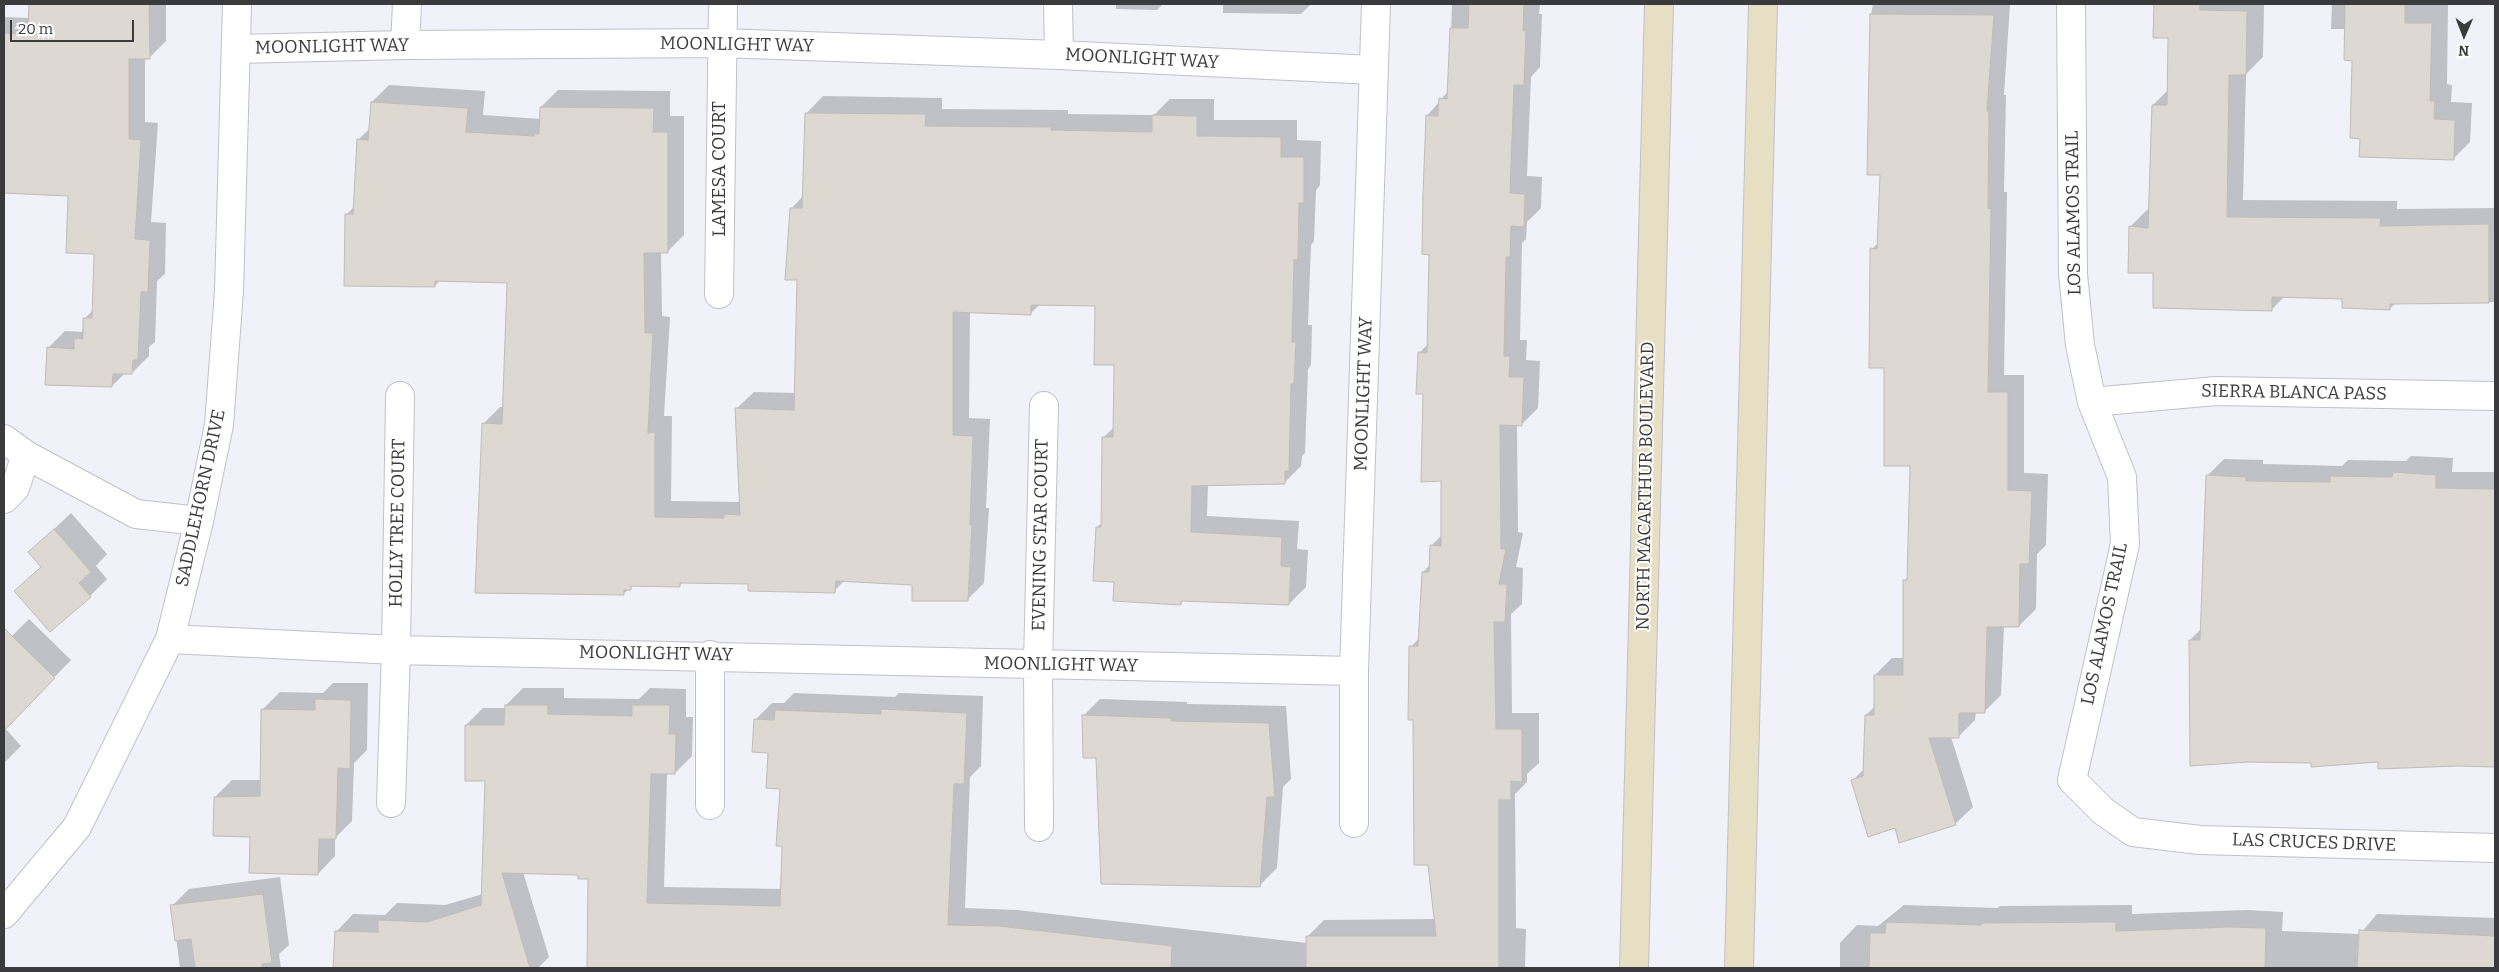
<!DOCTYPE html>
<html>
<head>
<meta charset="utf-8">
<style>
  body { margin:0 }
  #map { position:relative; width:2499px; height:972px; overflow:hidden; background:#f0f1f9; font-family:Bitter,serif }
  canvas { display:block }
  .frame { position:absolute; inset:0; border:5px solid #3b3b3e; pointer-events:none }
  .north { position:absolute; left:2439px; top:10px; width:50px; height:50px; -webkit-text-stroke:4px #fff; paint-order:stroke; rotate:181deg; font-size:14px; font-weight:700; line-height:20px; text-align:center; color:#3b3b3e }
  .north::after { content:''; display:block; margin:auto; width:18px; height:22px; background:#3b3b3e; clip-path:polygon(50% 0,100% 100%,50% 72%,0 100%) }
  .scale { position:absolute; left:10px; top:20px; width:124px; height:22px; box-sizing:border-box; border:2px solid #3b3b3e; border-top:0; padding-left:6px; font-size:15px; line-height:18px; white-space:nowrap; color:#3b3b3e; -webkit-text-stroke:4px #fff; paint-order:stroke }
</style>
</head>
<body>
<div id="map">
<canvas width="2499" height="972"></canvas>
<div class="frame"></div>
<div class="north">N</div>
<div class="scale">20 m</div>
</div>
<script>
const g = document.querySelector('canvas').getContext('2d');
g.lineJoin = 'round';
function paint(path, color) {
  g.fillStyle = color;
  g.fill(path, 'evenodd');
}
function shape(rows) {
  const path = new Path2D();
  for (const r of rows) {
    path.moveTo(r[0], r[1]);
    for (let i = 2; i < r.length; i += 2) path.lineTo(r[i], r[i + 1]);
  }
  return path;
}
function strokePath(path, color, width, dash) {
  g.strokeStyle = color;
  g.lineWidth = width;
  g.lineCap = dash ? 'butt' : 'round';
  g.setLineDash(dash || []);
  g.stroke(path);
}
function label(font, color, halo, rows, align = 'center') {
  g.font = font + ' Bitter,serif';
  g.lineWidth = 4;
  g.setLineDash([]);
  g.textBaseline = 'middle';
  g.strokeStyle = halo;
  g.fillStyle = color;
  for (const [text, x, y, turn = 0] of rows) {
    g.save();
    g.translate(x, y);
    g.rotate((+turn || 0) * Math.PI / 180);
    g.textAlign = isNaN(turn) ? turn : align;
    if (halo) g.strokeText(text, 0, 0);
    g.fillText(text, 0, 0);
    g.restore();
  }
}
const shadow = shape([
  [30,4,166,4,166,41,149,58,145,58,145,122,158,123,151,222,166,223,165,274,157,281,155,342,149,347,149,356,132,373,125,373,112,386,48,348,65,331,82,332,85,318,94,309,96,253,69,194,4,191,4,17,30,18],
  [1116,4,1163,4,1157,10,1116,9],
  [1223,4,1311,4,1301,14,1223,13],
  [1452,4,1540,4,1539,14,1542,14,1540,67,1531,77,1527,176,1542,177,1541,208,1527,222,1526,239,1522,243,1520,340,1527,340,1526,360,1540,361,1538,408,1521,425,1517,425,1518,532,1523,533,1516,567,1523,568,1522,604,1511,614,1512,713,1539,713,1539,763,1527,774,1527,782,1515,794,1516,928,1526,929,1525,968,588,968,589,878,580,874,523,872,549,957,538,968,334,968,336,932,353,914,385,915,397,903,445,905,483,894,486,780,466,725,483,708,506,708,506,705,523,688,564,688,564,698,639,699,650,688,686,689,686,717,693,717,692,756,675,773,667,773,664,887,782,889,783,845,781,788,755,720,772,703,784,703,794,693,895,697,899,693,983,696,981,766,970,777,965,908,1017,910,1307,943,1307,937,1324,920,1435,919,1414,718,1411,647,1420,637,1423,572,1430,565,1431,546,1443,534,1442,480,1424,393,1419,353,1429,343,1430,253,1427,116,1449,90],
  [1873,4,2010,4,2004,95,2006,95,2004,192,2007,192,2004,375,2024,375,2024,473,2048,474,2046,545,2037,554,2036,609,2019,626,2004,626,2001,695,1984,712,1976,712,1975,720,1958,737,1951,737,1973,807,1955,824,1896,826,1852,781,1865,768,1866,715,1875,706,1875,675,1892,658,1904,658,1905,580,1908,577,1912,465,1885,367,1872,249,1879,242,1881,174,1871,15],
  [2155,4,2264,4,2263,57,2246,74,2243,200,2397,201,2397,209,2495,208,2495,302,2396,303,2389,309,2344,297,2285,296,2271,310,2155,271,2130,227,2147,210,2150,210,2153,105,2169,89,2170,37,2155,37],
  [2332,4,2448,4,2447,84,2452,85,2451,102,2472,103,2470,142,2453,159,2361,137,2353,59,2346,29,2331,29],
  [389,85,485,91,483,115,541,119,541,107,558,90,670,91,670,116,684,116,684,235,667,252,661,252,662,316,670,317,664,416,672,416,671,501,738,502,741,499,736,409,754,392,796,393,798,279,792,208,803,196,806,114,823,96,942,98,942,109,1068,110,1068,114,1154,115,1170,99,1214,99,1214,120,1297,120,1297,140,1321,141,1320,185,1316,190,1314,241,1311,245,1308,325,1312,325,1311,365,1308,369,1305,453,1302,456,1301,466,1284,483,1208,484,1207,516,1299,521,1297,549,1308,550,1306,587,1289,604,1184,599,1180,604,1116,580,1097,527,1102,523,1104,437,1114,427,1115,364,1097,305,1040,304,1030,314,970,312,969,418,990,419,986,508,989,508,984,583,967,600,913,583,845,580,834,591,750,583,683,582,679,586,634,585,623,594,483,424,500,407,504,407,508,281,440,280,435,286,346,215,354,207,358,140,370,128,372,102],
  [2411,456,2453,458,2452,472,2495,472,2495,589,2472,589,2471,623,2495,625,2495,766,2379,761,2312,762,2190,640,2202,628,2207,476,2224,459,2263,460,2263,464,2342,466,2348,460,2406,461],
  [71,513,107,554,96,566,107,579,90,596,16,591,42,566,30,552],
  [29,619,71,660,5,728,21,746,4,763,4,644],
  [333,683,368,683,367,750,354,763,352,821,335,838,335,856,318,874,251,835,215,797,232,780,261,780,263,709,280,692,323,693],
  [1100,699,1187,702,1187,704,1286,706,1291,779,1283,787,1277,868,1260,885,1097,756,1083,716],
  [280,877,289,945,279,954,281,968,180,968,172,906,189,889],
  [1904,905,1997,908,2000,906,2132,905,2132,914,2247,910,2283,912,2282,931,2360,934,2377,914,2495,918,2495,968,1840,968,1840,943,1857,925,1878,926]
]);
const building = shape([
  [29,4,149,4,150,59,129,59,129,139,141,140,135,239,150,240,148,292,141,292,138,360,133,360,132,374,113,374,112,387,45,385,47,347,74,349,74,338,83,339,83,318,92,318,94,254,66,253,68,196,4,193,4,33,21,34,21,25,28,25,29,4],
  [1469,4,1524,4,1523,31,1526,31,1524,85,1514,85,1510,193,1525,194,1524,227,1511,226,1510,257,1506,257,1504,356,1510,356,1509,377,1524,377,1522,426,1500,425,1501,549,1506,549,1499,584,1507,584,1505,622,1494,622,1496,729,1522,729,1522,782,1511,781,1511,800,1499,800,1499,968,1306,968,1306,936,1436,936,1428,865,1414,865,1413,720,1408,720,1409,646,1418,646,1422,572,1429,572,1430,545,1441,546,1441,481,1421,482,1423,394,1416,394,1418,352,1427,353,1429,255,1422,254,1423,195,1426,115,1438,116,1439,98,1447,99,1450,28,1468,28,1469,4],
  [2154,4,2200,4,2200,10,2247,11,2246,75,2229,75,2227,217,2381,218,2380,226,2489,224,2489,303,2390,304,2390,310,2342,308,2342,299,2272,297,2272,311,2153,308,2153,273,2128,273,2129,226,2148,228,2152,105,2167,105,2168,38,2153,38,2154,4],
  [2345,4,2405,4,2405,23,2432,23,2430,101,2435,101,2434,119,2455,120,2454,160,2359,157,2360,139,2350,138,2352,61,2344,60,2345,4],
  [1870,14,1994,15,1987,111,1989,111,1988,208,1991,209,1988,392,2008,392,2008,490,2032,491,2029,564,2020,564,2019,627,1987,627,1985,713,1959,713,1959,738,1929,738,1956,825,1899,843,1895,828,1868,837,1851,780,1863,776,1865,715,1874,715,1874,675,1903,675,1903,580,1907,580,1910,466,1884,466,1884,368,1869,368,1870,248,1877,249,1880,175,1867,175,1870,14],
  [371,102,468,108,466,132,534,136,534,134,539,134,540,107,654,108,653,132,668,132,668,253,644,253,645,333,653,333,648,433,655,432,655,517,724,518,724,514,740,515,735,408,794,410,797,280,785,280,790,208,802,208,805,113,926,114,925,126,1051,127,1051,130,1152,132,1152,115,1197,116,1197,136,1281,137,1281,157,1304,157,1304,203,1299,203,1298,260,1294,260,1292,342,1296,342,1294,384,1291,384,1289,471,1285,471,1285,484,1192,486,1191,532,1282,537,1281,566,1291,567,1289,605,1181,601,1181,605,1113,601,1114,582,1093,581,1096,527,1101,527,1102,437,1113,437,1114,365,1094,365,1095,306,1031,305,1031,315,953,312,953,435,973,436,970,525,972,525,968,601,912,601,912,585,836,581,835,593,748,591,748,584,680,583,680,587,631,586,631,590,624,590,624,595,475,593,482,423,502,424,507,283,435,281,435,287,344,286,345,214,353,214,357,139,368,140,371,102],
  [2393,472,2436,475,2436,488,2495,489,2495,767,2457,766,2378,769,2378,762,2311,767,2311,763,2248,762,2190,766,2189,640,2200,640,2206,475,2246,477,2246,481,2330,482,2330,476,2392,477,2393,472],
  [54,529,91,572,79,583,91,597,50,632,14,591,41,567,28,552,54,529],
  [4,628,55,678,4,731,4,628],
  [315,699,351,700,350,769,338,768,336,839,319,839,318,875,249,873,250,837,213,836,214,797,260,796,261,709,315,710,315,699],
  [505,705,548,705,548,714,632,716,632,705,670,705,669,734,676,734,675,774,651,774,647,903,780,906,782,846,776,846,780,789,766,788,768,753,752,752,754,719,774,720,775,710,881,714,881,709,967,713,964,784,954,784,948,925,999,926,1172,946,1171,968,587,968,588,879,578,879,578,875,502,873,530,968,333,968,335,931,378,932,378,920,427,922,481,905,485,781,465,781,465,725,504,725,505,705],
  [1082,715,1171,718,1171,721,1269,723,1275,797,1267,797,1260,887,1101,884,1096,758,1083,758,1082,715],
  [263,894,272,963,262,964,262,968,195,968,191,939,175,941,170,905,263,894],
  [1886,922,1981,925,1981,923,2116,922,2116,931,2229,927,2266,928,2265,968,1869,968,1870,933,1885,933,1886,922],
  [2359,930,2495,936,2495,968,2357,968,2359,930]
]);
const minor = shape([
  [1058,4,1059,55],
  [2071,4,2073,274,2080,345,2092,402,2122,477,2125,544,2072,780,2103,811,2133,832,2200,840,2495,848],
  [405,45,407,4],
  [236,49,405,45,721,43,1059,55,1373,70],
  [719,294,723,4],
  [2092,402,2216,391,2495,396],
  [4,439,26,455,136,514,199,521],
  [4,499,15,488,26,455],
  [170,639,396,650,1354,671],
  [391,803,396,650,400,396],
  [710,805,710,655],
  [1354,823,1354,671,1376,4],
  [1039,827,1038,665,1044,406]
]);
const tertiary = shape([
  [4,914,77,827,170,639,199,521,219,425,229,291,237,4]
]);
const secondary = shape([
  [1634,968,1659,4],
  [1739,968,1763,4]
]);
const streetNames = [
  ["MOONLIGHT WAY",737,45,1],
  ["MOONLIGHT WAY",332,47,-1],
  ["MOONLIGHT WAY",1142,59,3],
  ["LAMESA COURT",720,169,-90],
  ["LOS ALAMOS TRAIL",2074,213,-91],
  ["SIERRA BLANCA PASS",2294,393,1],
  ["MOONLIGHT WAY",1364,394,-88],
  ["NORTH MACARTHUR BOULEVARD",1646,486,-89],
  ["SADDLEHORN DRIVE",201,498,-78],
  ["HOLLY TREE COURT",398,523,-89],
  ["EVENING STAR COURT",1041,535,-89],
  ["LOS ALAMOS TRAIL",2105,624,-78],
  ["MOONLIGHT WAY",656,654,1],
  ["MOONLIGHT WAY",1061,665,1],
  ["LAS CRUCES DRIVE",2314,843,2]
];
paint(shadow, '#0003');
paint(building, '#ddd8d1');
strokePath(building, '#c0bbb5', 1);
strokePath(minor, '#c0c1c8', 30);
strokePath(tertiary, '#c0c1c8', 30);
strokePath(secondary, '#c0c1c8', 30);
strokePath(minor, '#fff', 28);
strokePath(tertiary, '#fff', 28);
strokePath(secondary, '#e7dfc3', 28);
label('18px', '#3b3b3e', '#fff', streetNames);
</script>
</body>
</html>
